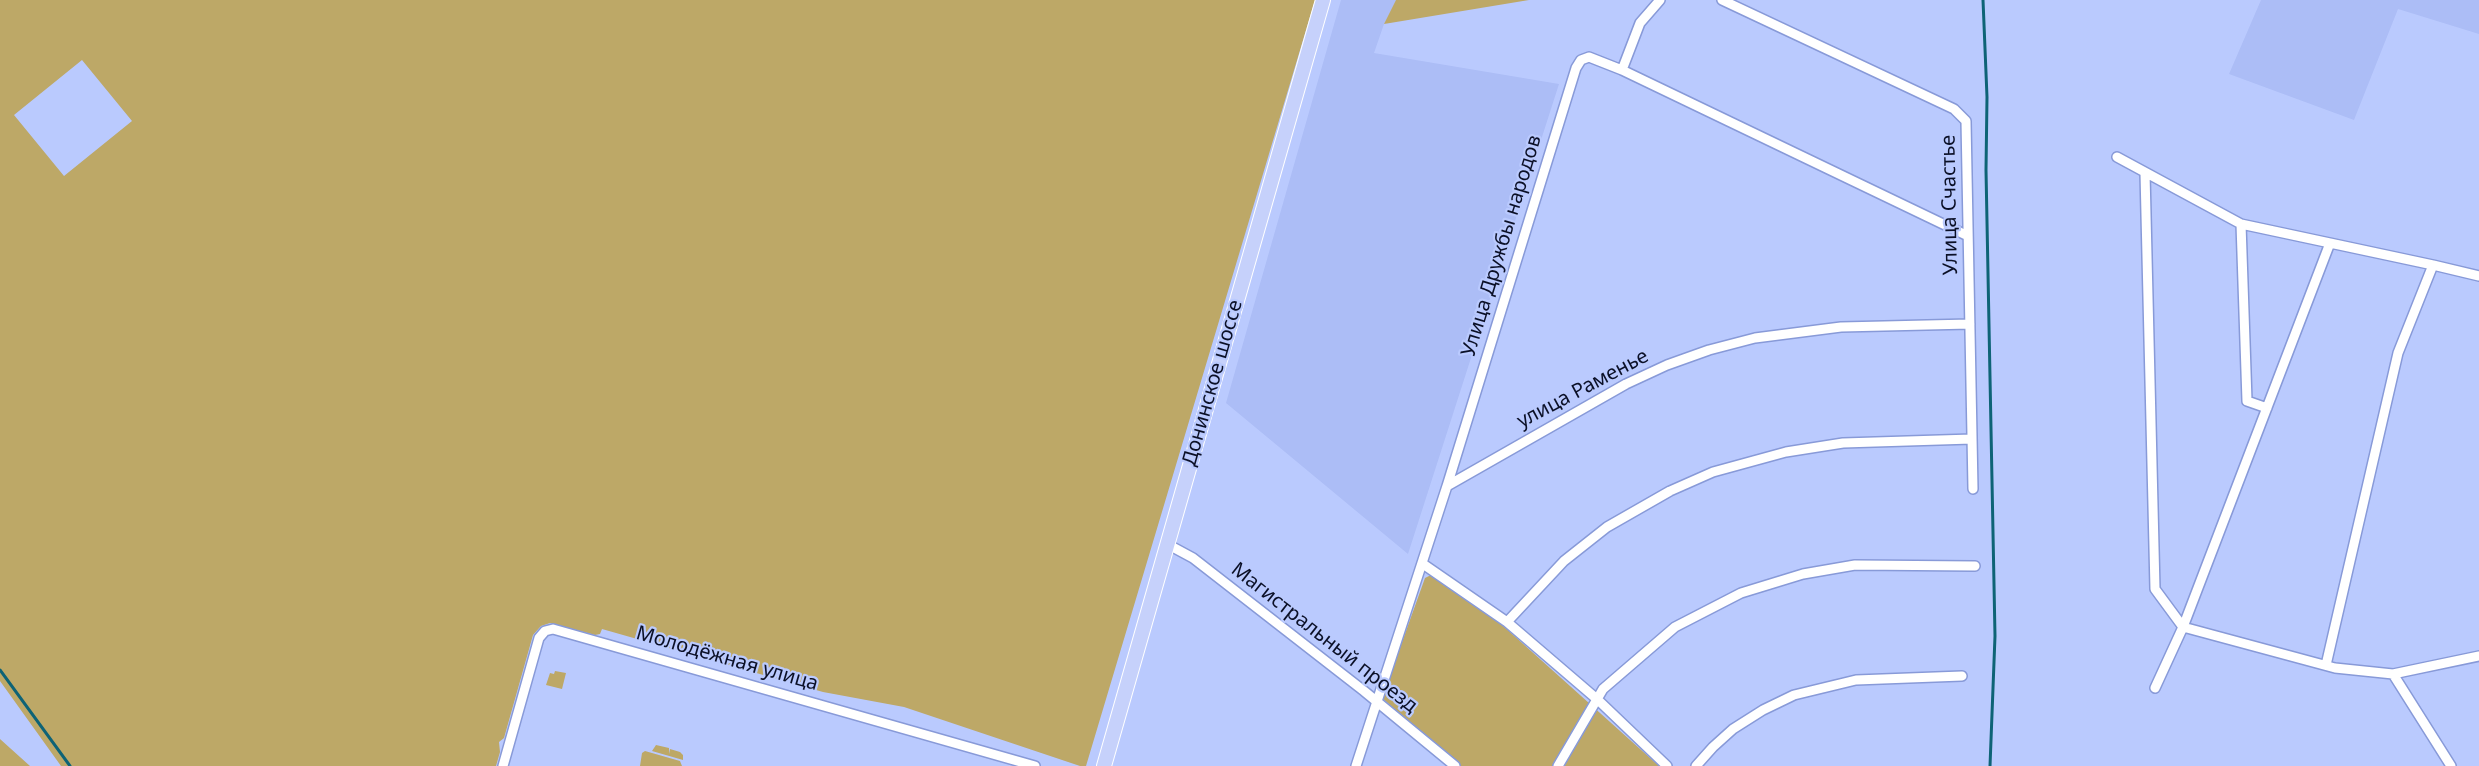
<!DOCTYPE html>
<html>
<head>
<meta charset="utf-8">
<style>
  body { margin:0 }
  canvas { display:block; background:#bacafe }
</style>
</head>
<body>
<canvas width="2479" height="766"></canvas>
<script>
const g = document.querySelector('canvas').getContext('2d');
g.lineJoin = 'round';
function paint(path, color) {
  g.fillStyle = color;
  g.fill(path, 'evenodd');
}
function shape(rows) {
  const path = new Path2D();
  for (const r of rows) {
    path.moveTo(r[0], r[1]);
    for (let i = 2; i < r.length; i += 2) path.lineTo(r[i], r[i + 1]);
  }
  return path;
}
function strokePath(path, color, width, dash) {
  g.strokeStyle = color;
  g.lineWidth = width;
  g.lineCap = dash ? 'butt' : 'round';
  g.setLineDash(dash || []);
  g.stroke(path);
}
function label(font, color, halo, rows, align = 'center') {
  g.font = font + ' "Noto Sans",sans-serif';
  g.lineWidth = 4.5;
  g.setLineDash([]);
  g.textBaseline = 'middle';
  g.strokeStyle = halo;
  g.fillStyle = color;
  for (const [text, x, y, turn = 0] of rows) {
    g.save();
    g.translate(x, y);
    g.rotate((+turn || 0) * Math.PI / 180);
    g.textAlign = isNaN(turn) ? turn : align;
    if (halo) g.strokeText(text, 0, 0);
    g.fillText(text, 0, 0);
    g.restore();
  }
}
const built = shape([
  [1341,0,1396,0,1384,24,1374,53,1559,84,1408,554,1226,403],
  [2261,0,2479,0,2479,34,2398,9,2354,120,2229,74]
]);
const green = shape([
  [0,0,1315,0,1086,766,1080,766,904,707,823,692,602,629,600,634,595,635,550,623,541,626,533,635,504,738,499,742,500,752,496,766,61,766,0,681],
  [82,60,132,121,64,176,14,115],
  [1396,0,1529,0,1384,24],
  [1433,574,1501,624,1659,766,1459,766,1382,698,1425,578],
  [555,671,566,673,562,689,546,685,550,673,554,674],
  [0,739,30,766,0,766],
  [656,745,669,748,669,754,670,749,680,752,683,755,683,760,652,751],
  [645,751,680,761,682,766,640,766,642,753]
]);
const stream = shape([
  [1983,0,1987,97,1986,170,1995,636,1990,766],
  [0,670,70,766]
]);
const minor = shape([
  [1722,0,1954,109,1966,121,1973,489],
  [1622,70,1968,236],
  [2117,157,2241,224,2433,265],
  [2145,173,2155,589,2183,627,2335,668,2393,674,2451,766],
  [2241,224,2247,401,2267,408],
  [1447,486,1576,68,1581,60,1589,57,1622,70,1640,23,1660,0],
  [1167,544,1193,558,1364,691,1455,766],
  [1423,564,1507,622,1598,700,1667,766],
  [1507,622,1564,561,1607,527,1670,491,1713,472,1786,452,1843,443,1972,439],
  [2326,665,2398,353,2433,265,2479,276],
  [2393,674,2479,656],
  [2155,688,2183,627,2330,243],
  [503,766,539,638,545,631,553,629,1035,766],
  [1356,766,1447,486,1626,384,1667,365,1709,350,1755,338,1841,327,1970,324],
  [1558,766,1603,689,1675,627,1741,593,1803,574,1855,565,1975,566],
  [1696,766,1713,747,1733,729,1763,710,1794,695,1856,680,1962,676]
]);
const primary = shape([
  [1104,766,1323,0]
]);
const streetNames = [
  ["Улица Счастье",1950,205,-91],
  ["Улица Дружбы народов",1502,246,-73],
  ["Донинское шоссе",1213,383,-74],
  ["улица Раменье",1583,389,-28],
  ["Магистральный проезд",1324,638,38],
  ["Молодёжная улица",727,659,16]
];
paint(built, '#acbdf6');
paint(green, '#bda867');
strokePath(stream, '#0e6376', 3);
strokePath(minor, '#889ad8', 12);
strokePath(primary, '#fff', 16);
strokePath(minor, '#fff', 9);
strokePath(primary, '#c6d1fb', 14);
label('20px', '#0b1027', '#bacafe', streetNames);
</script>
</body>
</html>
